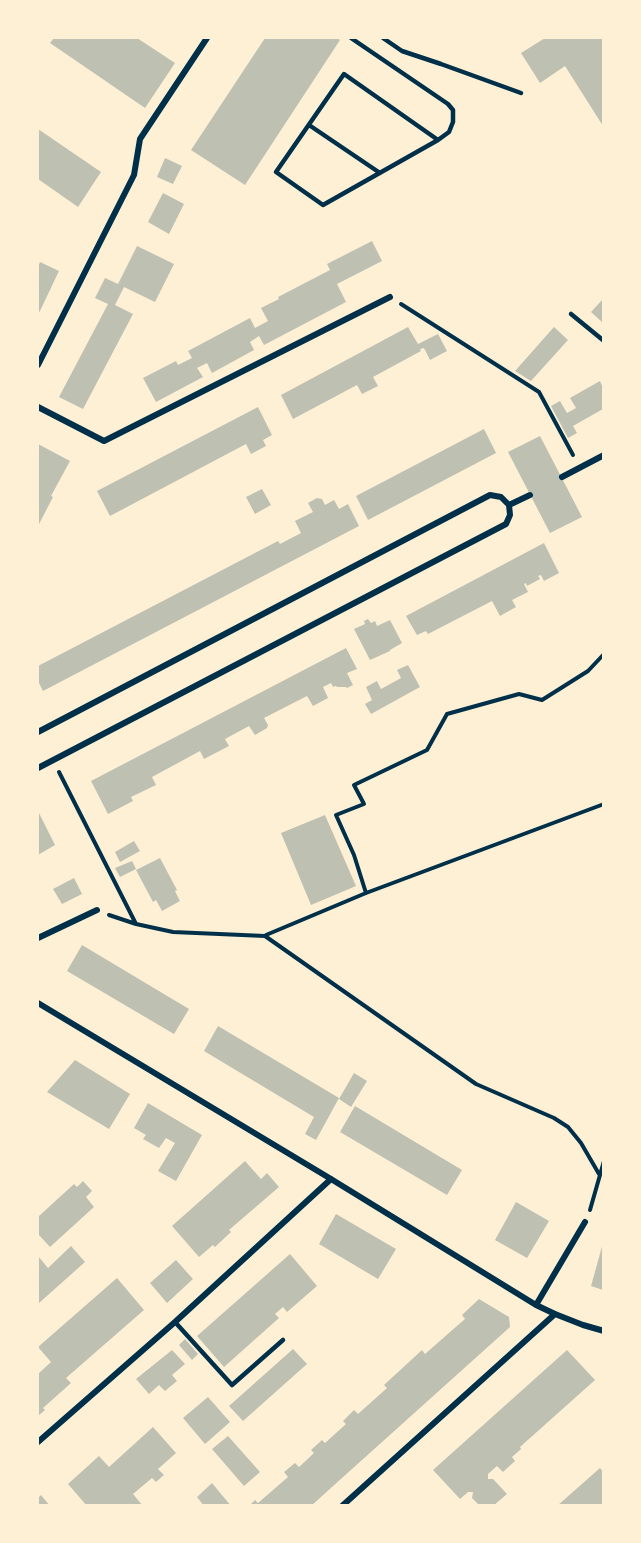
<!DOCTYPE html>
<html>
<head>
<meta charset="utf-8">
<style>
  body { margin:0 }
  #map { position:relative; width:641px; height:1543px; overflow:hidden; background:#fdf0d5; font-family:Commissioner,sans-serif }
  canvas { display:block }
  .frame { position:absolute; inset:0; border:39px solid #fdf0d5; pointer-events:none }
</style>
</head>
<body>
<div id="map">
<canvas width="641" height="1543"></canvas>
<div class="frame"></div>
</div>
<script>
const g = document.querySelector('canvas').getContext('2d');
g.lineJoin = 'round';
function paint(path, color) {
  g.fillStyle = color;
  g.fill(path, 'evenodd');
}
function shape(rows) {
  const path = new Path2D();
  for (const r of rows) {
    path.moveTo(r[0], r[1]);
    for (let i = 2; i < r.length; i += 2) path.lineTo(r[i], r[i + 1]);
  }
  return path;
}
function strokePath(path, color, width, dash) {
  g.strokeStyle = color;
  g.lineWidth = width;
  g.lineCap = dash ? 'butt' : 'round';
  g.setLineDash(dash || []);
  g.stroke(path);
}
const building = shape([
  [54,38,137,38,175,63,145,108,50,43],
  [265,38,337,38,340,40,245,185,191,150],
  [545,38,603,38,603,126,565,66,540,83,521,53],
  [38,129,101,172,78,207,38,179],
  [165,158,182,166,173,184,157,177],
  [163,193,184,204,169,234,148,222],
  [372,241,382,261,337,284,346,302,264,345,259,336,250,342,254,350,212,373,207,363,197,368,203,377,156,402,143,378,176,361,178,365,192,358,188,351,250,318,255,328,268,321,261,308,279,299,278,297,330,270,327,264],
  [137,246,174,264,155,302,124,287,115,305,133,314,83,409,59,397,108,304,95,298,105,278,118,284],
  [40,262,59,271,38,315,38,267],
  [603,299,603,323,591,312],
  [408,327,418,344,438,334,447,351,430,360,424,348,420,349,421,351,373,377,378,386,362,394,357,385,293,419,281,395],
  [554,327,568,340,531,381,515,371],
  [600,381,603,388,603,409,573,426,577,433,568,438,551,406,560,401,567,413,576,408,570,398],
  [258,407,272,435,263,440,266,446,251,454,246,444,110,516,97,491],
  [484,429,496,453,368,520,356,496],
  [540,436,582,517,550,533,508,452],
  [38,444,70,461,51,496,53,497,38,526],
  [262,489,271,505,255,514,246,497],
  [317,498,322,499,325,505,334,500,339,509,348,504,359,526,43,691,38,681,38,666,278,541,280,544,301,533,295,521,313,512,308,503],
  [544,543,559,573,544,581,541,575,538,576,540,579,527,586,526,583,524,584,528,592,512,600,516,607,500,616,492,601,428,634,426,631,417,635,406,616],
  [368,619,371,623,375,621,377,626,390,620,402,643,390,650,390,651,370,660,354,629,365,624,364,621],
  [346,648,357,669,347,673,353,685,347,688,346,687,338,687,335,686,333,687,331,683,323,687,328,698,313,706,307,696,264,718,268,725,267,728,255,735,249,726,225,739,229,746,204,759,200,751,152,777,156,785,131,797,133,801,108,814,91,781],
  [408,665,420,687,371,714,365,704,372,700,366,687,377,681,381,689,401,678,397,670],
  [38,811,55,845,38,855],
  [325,815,356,886,311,905,281,833],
  [134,841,140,851,120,862,115,852],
  [160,858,177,890,175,891,180,901,162,911,156,900,153,902,136,870],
  [132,861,136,869,120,877,115,868],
  [74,878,82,894,62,904,53,889],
  [82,945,189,1009,174,1034,67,971],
  [218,1026,339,1098,316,1140,305,1134,314,1117,204,1051],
  [75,1060,130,1094,109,1129,47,1092],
  [354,1073,367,1081,351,1107,339,1099],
  [148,1103,202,1135,176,1181,158,1171,175,1143,166,1138,159,1148,143,1139,146,1135,134,1128],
  [355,1106,462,1170,447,1195,340,1132],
  [245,1161,261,1179,267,1173,279,1187,229,1230,231,1232,215,1247,213,1245,199,1257,172,1226],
  [83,1181,92,1191,86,1197,94,1207,50,1247,38,1234,38,1215,39,1216,74,1184,77,1187],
  [516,1202,549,1221,527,1258,495,1240],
  [336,1214,396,1249,378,1279,319,1244],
  [603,1243,603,1290,591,1286],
  [71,1246,85,1262,39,1303,38,1302,38,1256,48,1268],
  [290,1254,317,1286,287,1312,283,1307,275,1314,279,1318,224,1367,197,1336],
  [176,1260,193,1279,167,1303,150,1283],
  [117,1278,144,1310,66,1378,71,1383,43,1408,45,1410,38,1416,38,1374,51,1362,38,1347],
  [479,1299,509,1317,510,1327,332,1487,311,1506,249,1506,255,1500,258,1503,288,1477,284,1472,295,1463,299,1467,314,1453,311,1450,322,1440,325,1443,346,1424,343,1421,354,1410,358,1414,387,1388,384,1385,422,1350,425,1354,458,1325,465,1319,462,1315],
  [185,1339,198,1354,192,1360,179,1345],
  [293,1349,307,1364,243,1421,229,1406],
  [172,1350,185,1364,172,1375,177,1381,165,1391,159,1385,149,1394,136,1379],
  [567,1350,595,1380,520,1447,521,1449,512,1457,515,1461,503,1472,497,1466,488,1474,488,1479,493,1479,507,1494,493,1506,480,1506,472,1498,473,1492,468,1492,460,1499,433,1470],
  [208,1397,230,1422,205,1444,183,1418],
  [153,1427,176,1453,158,1469,164,1475,156,1482,152,1478,133,1494,143,1506,87,1506,68,1484,99,1456,109,1467],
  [228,1436,260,1472,244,1486,212,1449],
  [600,1468,603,1472,603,1506,557,1506],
  [212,1483,231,1506,204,1506,197,1497],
  [41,1495,50,1506,38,1506,38,1498]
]);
const path = shape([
  [401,304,539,392,573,455],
  [59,772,136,924],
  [366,893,354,855,336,815,364,804,354,785,427,750,447,714,519,694,542,700,588,671,604,654],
  [109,915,136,924,173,932,265,936,476,1084,554,1118,568,1127,581,1143,599,1174],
  [266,935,366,893,604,804],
  [590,1210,604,1161]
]);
const service = shape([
  [351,38,448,104,453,110,453,122,449,132,438,140,323,205,276,172,344,74,438,140],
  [383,38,402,51,441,64,521,93],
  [309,125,380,173],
  [571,314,604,341],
  [175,1322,232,1385,283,1340]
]);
const minor = shape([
  [38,365,134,175,140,139,207,38],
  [38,407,104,441,390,297],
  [562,477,604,455],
  [509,505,530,495],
  [38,732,490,495,501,497,509,505,510,515,506,524,38,768],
  [38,938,97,910],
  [38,1003,331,1179,536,1305,555,1314,583,1325,604,1331],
  [536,1305,585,1222],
  [38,1442,175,1322,331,1179],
  [342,1506,555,1314]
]);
paint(building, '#bec0b2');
strokePath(path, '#003049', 4);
strokePath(service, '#003049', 4.5);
strokePath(minor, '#003049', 6);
</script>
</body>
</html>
